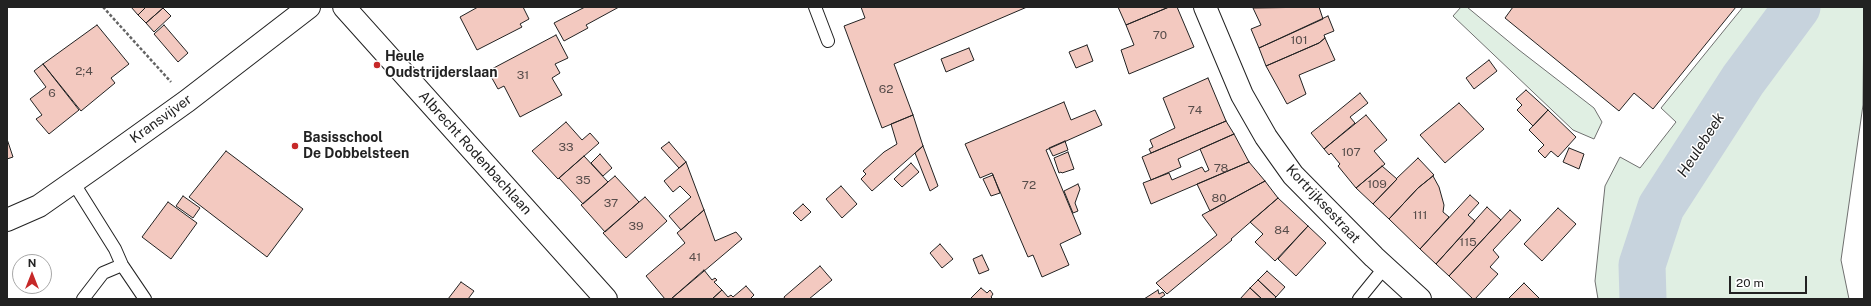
<!DOCTYPE html>
<html>
<head>
<meta charset="utf-8">
<style>
  body { margin:0 }
  #map { position:relative; width:1871px; height:306px; overflow:hidden; background:#fff; font-family:"Public Sans",sans-serif }
  canvas { display:block }
  .frame { position:absolute; inset:0; border:8px solid #222; pointer-events:none }
  .north { position:absolute; left:12px; top:254px; width:40px; height:40px; box-sizing:border-box; background:#fff; border:1px solid #a7a7a7; border-radius:50%; rotate:0deg; font-size:11px; font-weight:700; line-height:16px; text-align:center; color:#222 }
  .north::after { content:''; display:block; margin:auto; width:14px; height:18px; background:#c62828; clip-path:polygon(50% 0,100% 100%,50% 72%,0 100%) }
  .scale { position:absolute; left:1729px; top:276px; width:78px; height:18px; box-sizing:border-box; border:2px solid #222; border-top:0; padding-left:5px; font-size:12px; line-height:14px; white-space:nowrap; color:#222; -webkit-text-stroke:3px #fff; paint-order:stroke }
</style>
</head>
<body>
<div id="map">
<canvas width="1871" height="306"></canvas>
<div class="frame"></div>
<div class="north">N</div>
<div class="scale">20 m</div>
</div>
<script>
const g = document.querySelector('canvas').getContext('2d');
g.lineJoin = 'round';
function paint(path, color) {
  g.fillStyle = color;
  g.fill(path, 'evenodd');
}
function shape(rows) {
  const path = new Path2D();
  for (const r of rows) {
    path.moveTo(r[0], r[1]);
    for (let i = 2; i < r.length; i += 2) path.lineTo(r[i], r[i + 1]);
  }
  return path;
}
function strokePath(path, color, width, dash) {
  g.strokeStyle = color;
  g.lineWidth = width;
  g.lineCap = dash ? 'butt' : 'round';
  g.setLineDash(dash || []);
  g.stroke(path);
}
function label(font, color, halo, rows, align = 'center') {
  g.font = font + ' "Public Sans",sans-serif';
  g.lineWidth = 3;
  g.setLineDash([]);
  g.textBaseline = 'middle';
  g.strokeStyle = halo;
  g.fillStyle = color;
  for (const [text, x, y, turn = 0] of rows) {
    g.save();
    g.translate(x, y);
    g.rotate((+turn || 0) * Math.PI / 180);
    g.textAlign = isNaN(turn) ? turn : align;
    if (halo) g.strokeText(text, 0, 0);
    g.fillText(text, 0, 0);
    g.restore();
  }
}
const green = shape([
  [1461,7,1467,7,1519,50,1594,108,1602,122,1594,139,1573,130,1453,16,1461,7],
  [1743,7,1782,7,1671,170,1646,223,1631,290,1633,299,1598,299,1595,281,1605,186,1620,157,1640,168,1676,122,1661,108,1743,7],
  [1812,7,1864,7,1863,105,1841,260,1849,299,1650,299,1649,277,1657,230,1677,191,1695,163,1718,134,1758,75,1812,7]
]);
const river = shape([
  [1643,299,1642,265,1661,207,1743,80,1797,7]
]);
const building = shape([
  [131,7,146,7,138,15,131,7],
  [146,7,163,7,163,8,146,23,138,15,146,7],
  [478,7,523,7,529,19,520,24,522,27,477,50,460,17,478,7],
  [585,7,619,7,586,25,588,28,564,41,554,23,585,7],
  [861,7,1027,7,894,64,913,115,882,128,844,26,865,18,861,7],
  [1118,7,1169,7,1126,25,1118,7],
  [1169,7,1177,7,1194,47,1129,74,1121,50,1134,45,1126,25,1169,7],
  [1319,7,1323,19,1259,48,1251,29,1261,25,1253,8,1319,7],
  [1513,7,1736,7,1653,109,1634,93,1619,111,1505,18,1513,7],
  [163,8,171,16,154,32,146,23,163,8],
  [1328,16,1334,31,1324,35,1325,38,1319,43,1266,66,1259,48,1328,16],
  [97,25,129,64,111,78,115,83,81,111,43,64,97,25],
  [164,25,188,53,178,62,154,34,164,25],
  [556,35,568,58,555,64,560,73,552,78,562,95,520,117,504,86,498,89,488,71,556,35],
  [1325,38,1335,60,1299,75,1306,94,1287,104,1266,66,1319,43,1325,38],
  [1087,45,1093,61,1076,68,1069,52,1087,45],
  [969,48,974,60,946,72,941,59,969,48],
  [1489,60,1497,71,1474,89,1466,78,1489,60],
  [43,64,79,110,49,134,36,119,42,115,30,99,46,87,34,71,43,64],
  [1208,78,1226,121,1151,153,1149,149,1153,147,1150,140,1175,128,1163,98,1208,78],
  [1526,90,1548,110,1533,126,1517,110,1522,105,1516,99,1526,90],
  [1360,93,1368,103,1350,117,1355,123,1324,149,1311,133,1360,93],
  [1064,102,1071,120,1095,110,1102,125,1046,150,1081,234,1060,244,1069,265,1042,277,1033,255,1028,257,992,173,980,178,965,144,1064,102],
  [1459,103,1484,129,1445,163,1420,135,1459,103],
  [1548,110,1576,137,1558,157,1551,151,1545,158,1538,151,1544,145,1529,130,1548,110],
  [913,115,923,146,872,191,861,179,866,174,863,171,884,152,897,144,891,124,913,115],
  [1366,115,1387,140,1374,151,1385,164,1356,188,1338,166,1340,164,1331,153,1329,155,1324,149,1366,115],
  [1226,121,1234,134,1178,159,1181,167,1151,180,1142,157,1226,121],
  [566,122,582,140,590,133,599,143,558,179,532,151,566,122],
  [1234,134,1249,162,1151,204,1143,183,1169,173,1172,180,1202,167,1205,172,1209,170,1200,149,1234,134],
  [7,139,13,157,7,159,7,139],
  [1065,141,1068,150,1053,156,1049,148,1065,141],
  [669,142,686,162,679,168,661,148,669,142],
  [923,146,938,186,930,191,915,153,923,146],
  [1569,148,1584,154,1579,169,1563,162,1569,148],
  [226,151,303,209,267,257,189,197,226,151],
  [1068,152,1074,169,1062,173,1061,172,1059,173,1054,158,1068,152],
  [600,154,612,168,603,176,591,163,600,154],
  [584,156,608,182,583,204,559,178,584,156],
  [1418,158,1434,175,1418,188,1389,219,1373,204,1397,179,1396,179,1418,158],
  [686,162,704,210,681,230,669,216,691,197,680,186,673,192,664,181,686,162],
  [1249,162,1265,181,1210,211,1197,184,1249,162],
  [911,163,919,172,902,187,894,179,911,163],
  [1382,166,1397,179,1373,204,1356,188,1382,166],
  [993,175,1000,193,991,196,983,179,993,175],
  [615,176,639,202,605,232,581,205,615,176],
  [1433,176,1439,187,1444,205,1443,212,1449,217,1420,249,1389,219,1418,188,1433,176],
  [1265,181,1278,198,1231,239,1232,240,1167,294,1156,283,1217,235,1202,215,1265,181],
  [1078,184,1080,189,1075,203,1078,211,1073,213,1064,191,1078,184],
  [841,186,857,204,842,218,826,199,841,186],
  [1470,195,1479,203,1468,215,1475,221,1436,264,1420,249,1470,195],
  [183,196,200,208,193,218,176,206,183,196],
  [645,197,667,221,626,258,603,233,645,197],
  [1278,198,1308,226,1275,261,1255,242,1263,234,1250,222,1278,198],
  [168,202,197,223,171,259,142,237,168,202],
  [803,204,811,212,801,221,793,213,803,204],
  [1487,207,1501,220,1449,276,1436,264,1487,207],
  [1558,208,1576,224,1542,261,1524,244,1558,208],
  [704,210,715,241,736,232,742,239,671,299,665,299,646,276,685,243,677,233,704,210],
  [1510,210,1521,220,1493,250,1499,257,1490,267,1498,274,1475,299,1473,299,1449,276,1510,210],
  [1308,226,1326,243,1296,276,1278,259,1308,226],
  [940,244,953,259,942,268,930,253,940,244],
  [982,255,989,270,979,274,973,259,982,255],
  [820,266,832,280,809,299,785,299,784,297,820,266],
  [704,270,712,280,715,278,717,280,714,282,722,290,712,299,671,299,704,270],
  [1267,271,1285,287,1276,297,1258,280,1267,271],
  [1258,280,1276,297,1274,299,1262,299,1250,288,1258,280],
  [461,282,474,291,468,299,448,299,461,282],
  [1524,283,1540,299,1508,299,1524,283],
  [746,286,754,295,750,299,712,299,722,290,728,297,731,295,733,297,746,286],
  [981,288,987,293,990,290,993,294,991,297,993,299,970,299,981,288],
  [1250,288,1262,299,1240,299,1250,288],
  [1158,290,1159,294,1163,292,1165,295,1159,299,1144,299,1158,290]
]);
const path = shape([
  [103,7,171,82]
]);
const lane = shape([
  [815,7,828,41],
  [73,182,115,249,122,265,145,299],
  [83,299,103,273,122,265],
  [1359,299,1385,267]
]);
const street = shape([
  [344,7,606,299],
  [7,220,39,206,99,164,187,101,309,7]
]);
const secondary = shape([
  [1205,7,1242,95,1266,137,1293,175,1374,257,1420,299]
]);
const markers = [
  [377,65,4,"#c62828"],
  [295,146,4,"#c62828"]
];
const numberNames = [
  ["70",1160,35],
  ["101",1299,40],
  ["2;4",84,71],
  ["31",523,75],
  ["62",886,89],
  ["6",52,93],
  ["74",1195,110],
  ["33",566,147],
  ["107",1351,152],
  ["78",1221,168],
  ["35",583,180],
  ["109",1377,184],
  ["72",1029,185],
  ["80",1219,198],
  ["37",611,203],
  ["111",1420,215],
  ["39",636,226],
  ["84",1282,230],
  ["115",1468,242],
  ["41",695,257]
];
const poiNames = [
  ["Heule",385,57],
  ["Oudstrijderslaan",385,73],
  ["Basisschool",303,138],
  ["De Dobbelsteen",303,154]
];
const streetNames = [
  ["Kransvijver",161,119,-36],
  ["Albrecht Rodenbachlaan",475,153,48],
  ["Kortrijksestraat",1323,204,47]
];
const waterNames = [
  ["Heulebeek",1701,145,-57]
];
paint(green, '#e0efe3');
strokePath(green, '#6f6f6f', 1);
strokePath(river, '#c7d3dd', 47);
paint(building, '#f3c9c0');
strokePath(building, '#222', 1);
strokePath(lane, '#222', 14);
strokePath(street, '#222', 24);
strokePath(secondary, '#222', 24);
strokePath(path, '#646464', 2.5, [3, 2]);
strokePath(lane, '#fff', 12);
strokePath(street, '#fff', 22);
strokePath(secondary, '#fff', 22);
for (const [x, y, r, color] of markers) {
  const dot = new Path2D();
  dot.arc(x, y, r, 0, 2 * Math.PI);
  g.fillStyle = color;
  g.fill(dot);
  strokePath(dot, '#fff', 1.5);
}
label('12px', '#564c4a', null, numberNames);
label('bold 14px', '#222', '#fff', poiNames, 'left');
label('14px', '#222', '#fff', streetNames);
label('italic 15px', '#222', '#fff', waterNames);
</script>
</body>
</html>
